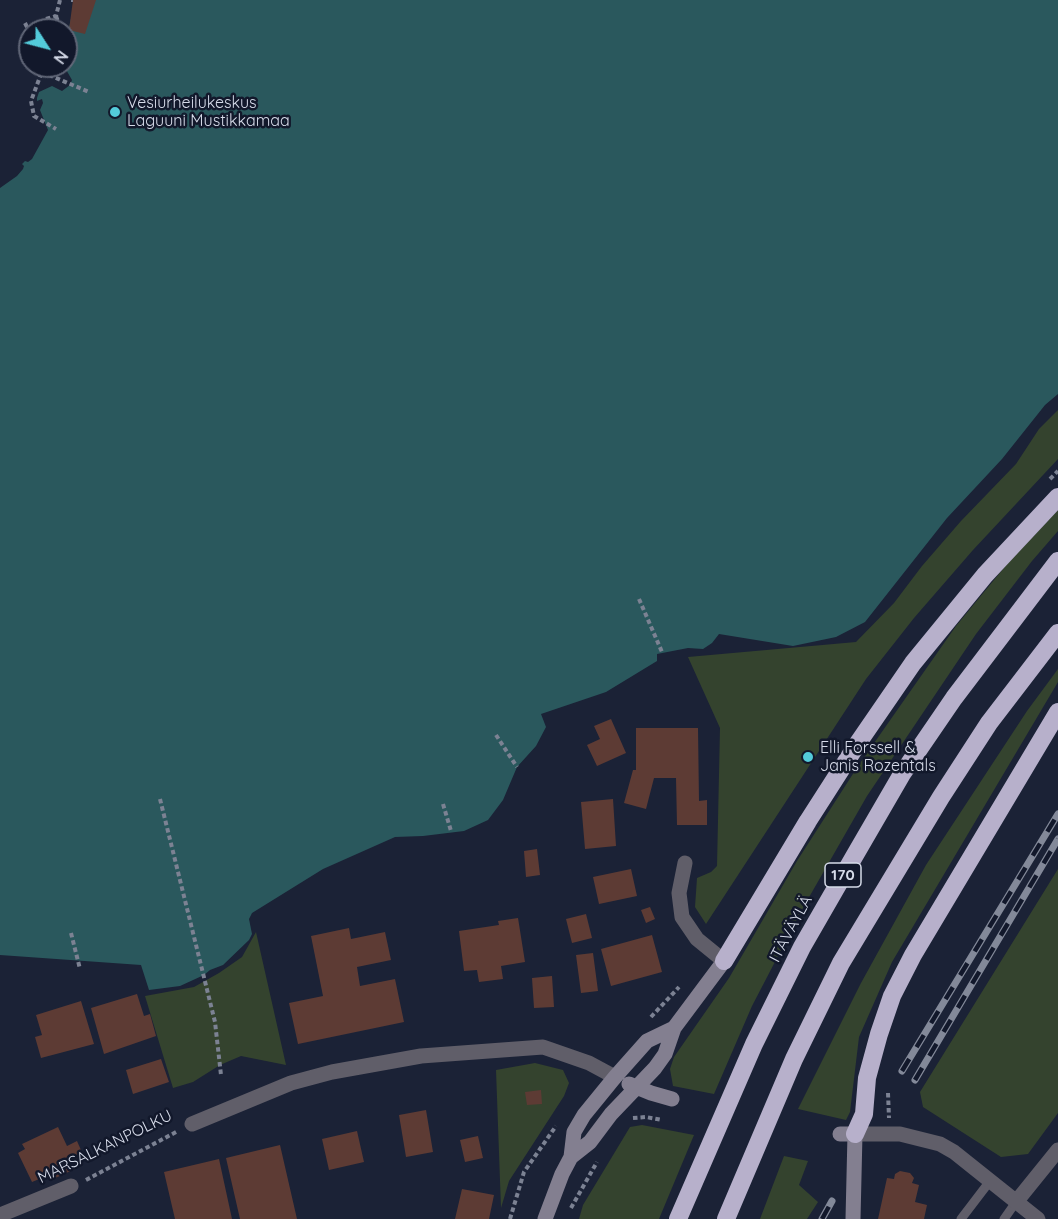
<!DOCTYPE html>
<html>
<head>
<meta charset="utf-8">
<style>
  body { margin:0 }
  #map { position:relative; width:1058px; height:1219px; overflow:hidden; background:#1b2236; font-family:Quicksand,sans-serif }
  canvas { display:block }
  .north { position:absolute; left:18px; top:18px; width:60px; height:60px; box-sizing:border-box; background:#12182b; border:2px solid #606677; border-radius:50%; rotate:126deg; font-size:16px; font-weight:700; line-height:24px; text-align:center; color:#d6dbe9 }
  .north::after { content:''; display:block; margin:auto; width:21px; height:27px; background:#53cbda; clip-path:polygon(50% 0,100% 100%,50% 72%,0 100%) }
</style>
</head>
<body>
<div id="map">
<canvas width="1058" height="1219"></canvas>
<div class="north">N</div>
</div>
<script>
const g = document.querySelector('canvas').getContext('2d');
g.lineJoin = 'round';
function paint(path, color) {
  g.fillStyle = color;
  g.fill(path, 'evenodd');
}
function shape(rows) {
  const path = new Path2D();
  for (const r of rows) {
    path.moveTo(r[0], r[1]);
    for (let i = 2; i < r.length; i += 2) path.lineTo(r[i], r[i + 1]);
  }
  return path;
}
function strokePath(path, color, width, dash) {
  g.strokeStyle = color;
  g.lineWidth = width;
  g.lineCap = dash ? 'butt' : 'round';
  g.setLineDash(dash || []);
  g.stroke(path);
}
function label(font, color, halo, rows, align = 'center') {
  g.font = font + ' Quicksand,sans-serif';
  g.lineWidth = 5;
  g.setLineDash([]);
  g.textBaseline = 'middle';
  g.strokeStyle = halo;
  g.fillStyle = color;
  for (const [text, x, y, turn = 0] of rows) {
    g.save();
    g.translate(x, y);
    g.rotate((+turn || 0) * Math.PI / 180);
    g.textAlign = isNaN(turn) ? turn : align;
    if (halo) g.strokeText(text, 0, 0);
    g.fillText(text, 0, 0);
    g.restore();
  }
}
const green = shape([
  [1058,410,1058,459,973,550,914,618,866,679,706,924,695,907,697,878,711,872,717,866,720,728,688,657,856,642,894,603,922,566,961,521,1016,464,1039,429],
  [1058,510,1058,531,1032,561,976,634,867,796,804,906,752,1006,714,1094,673,1086,670,1069,674,1057,729,978,797,861,858,766,956,626,1008,563],
  [1058,669,1058,682,892,962,859,1037,850,1112,846,1120,798,1109,861,983,926,865,1027,711],
  [1058,869,1058,1113,1028,1154,1001,1157,923,1107,920,1092],
  [256,932,286,1065,241,1056,220,1065,193,1082,173,1088,145,996,194,987,219,973,242,957],
  [535,1063,563,1070,569,1083,564,1096,509,1181,501,1208,496,1070],
  [642,1125,694,1135,659,1219,579,1219,583,1205,630,1127],
  [784,1156,808,1161,799,1185,818,1202,807,1219,760,1219]
]);
const water = shape([
  [75,0,1058,0,1058,394,1045,405,1002,459,947,518,865,622,836,637,793,646,719,634,712,643,703,649,688,648,657,654,657,661,606,692,541,714,546,727,536,746,517,767,503,800,488,820,464,831,423,836,395,837,323,869,252,913,249,919,252,934,249,940,223,965,210,970,204,975,180,986,149,990,141,965,0,955,0,188,17,176,23,169,24,166,22,164,25,161,28,162,32,159,48,130,40,110,43,103,42,99,37,101,37,98,39,92,52,86,62,91,70,85,72,80,64,66,66,66,67,37]
]);
const building = shape([
  [73,0,96,0,85,34,69,30],
  [611,719,626,753,597,766,587,745,600,739,594,726],
  [636,728,698,728,699,801,707,800,707,825,677,825,676,778,654,778,646,809,624,803,633,770,636,770],
  [613,799,616,846,585,849,581,802],
  [537,849,540,875,526,877,524,851],
  [631,869,637,896,599,904,593,877],
  [650,907,655,919,646,923,641,910],
  [586,914,592,938,572,943,566,919],
  [518,918,525,962,501,966,503,979,479,982,477,970,464,971,459,931,499,925,498,921],
  [349,928,351,939,385,932,391,960,357,967,360,986,395,979,404,1022,298,1044,289,1003,323,996,311,936],
  [652,935,662,972,611,986,601,949],
  [593,953,598,991,581,993,576,955],
  [552,976,554,1007,534,1008,532,978],
  [137,994,144,1016,150,1014,156,1036,104,1054,91,1008],
  [81,1001,94,1044,41,1058,35,1037,42,1035,36,1015],
  [161,1059,169,1082,133,1094,126,1070],
  [541,1090,542,1104,527,1105,525,1092],
  [426,1110,433,1152,406,1157,399,1115],
  [58,1127,67,1146,77,1141,84,1157,74,1162,77,1168,51,1180,49,1175,32,1182,18,1153,25,1149,22,1144],
  [357,1131,364,1162,329,1170,322,1139],
  [478,1136,483,1158,465,1162,460,1140],
  [280,1145,297,1219,240,1219,226,1158],
  [219,1159,232,1219,175,1219,164,1172],
  [900,1171,910,1173,914,1178,912,1183,919,1185,915,1202,927,1205,924,1219,878,1219,887,1178,894,1179,895,1174],
  [462,1189,494,1195,489,1219,455,1219]
]);
const path = shape([
  [71,0,73,0],
  [56,16,61,30],
  [46,19,56,16,60,0],
  [25,23,30,33],
  [66,34,67,34],
  [44,66,31,101,34,116,56,129],
  [50,66,53,66],
  [42,72,89,92],
  [1050,479,1058,471],
  [639,599,662,652],
  [496,735,517,767],
  [160,799,215,1022,221,1075],
  [443,804,451,831],
  [71,933,80,969],
  [651,1017,679,987],
  [888,1093,889,1118],
  [633,1118,646,1117,662,1120],
  [86,1180,178,1131],
  [571,1208,597,1162],
  [510,1219,524,1172,556,1126]
]);
const lane = shape([
  [961,1219,990,1181],
  [1004,1219,1016,1202]
]);
const street = shape([
  [685,863,679,893,682,917,697,939,724,961],
  [192,1124,291,1083,332,1072,421,1056,543,1047,589,1063,615,1077],
  [855,1134,900,1134,940,1144,954,1152,1038,1219],
  [1016,1202,1058,1150],
  [0,1215,71,1186]
]);
const secondary = shape([
  [629,1084,651,1093,672,1099],
  [840,1134,855,1134,853,1219],
  [571,1157,590,1142,611,1114,655,1068,665,1054,674,1028,724,961],
  [545,1219,562,1174,571,1157,574,1132,584,1115,615,1077,647,1041,674,1028]
]);
const highway = shape([
  [724,961,808,821,858,743,913,663,985,575,1058,497],
  [855,1134,864,1114,867,1078,879,1034,892,996,913,955,1058,712],
  [678,1219,754,1044,802,947,855,855,902,774,954,698,1058,561],
  [726,1219,794,1059,841,963,941,797,989,723,1058,633]
]);
const rail = shape([
  [902,1071,1058,814],
  [915,1080,1058,839],
  [822,1219,832,1201]
]);
const markers = [
  [115,112,6,"#53cbda"],
  [808,757,6,"#53cbda"]
];
const shields = [
  [843,875,36]
];
const shieldNames = [
  ["170",843,875]
];
const poiNames = [
  ["Vesiurheilukeskus",127,103],
  ["Laguuni Mustikkamaa",127,121],
  ["Elli Forssell &",820,748],
  ["Janis Rozentals",820,766]
];
const streetNames = [
  ["ITÄVÄYLÄ",791,929,-62],
  ["MARSALKANPOLKU",105,1147,-26]
];
paint(green, '#34432e');
paint(water, '#2a585d');
paint(building, '#5d3b34');
strokePath(path, '#7c8293', 4, [4.5, 3]);
strokePath(lane, '#605e69', 9);
strokePath(street, '#605e69', 15);
strokePath(secondary, '#837f90', 15);
strokePath(highway, '#b7b0cb', 18);
strokePath(rail, '#838999', 7);
strokePath(rail, '#12182b', 4.5, [14]);
for (const [x, y, r, color] of markers) {
  const dot = new Path2D();
  dot.arc(x, y, r, 0, 2 * Math.PI);
  g.fillStyle = color;
  g.fill(dot);
  strokePath(dot, '#12182b', 2);
}
for (const [x, y, w] of shields) {
  const box = new Path2D();
  box.roundRect(x - w / 2, y - 12, w, 24, 4.5);
  g.fillStyle = '#12182b';
  g.fill(box);
  strokePath(box, '#d6dbe9', 1.5);
}
label('bold 15px', '#d6dbe9', null, shieldNames);
label('16px', '#d6dbe9', '#12182b', poiNames, 'left');
label('16px', '#d6dbe9', '#12182b', streetNames);
</script>
</body>
</html>
